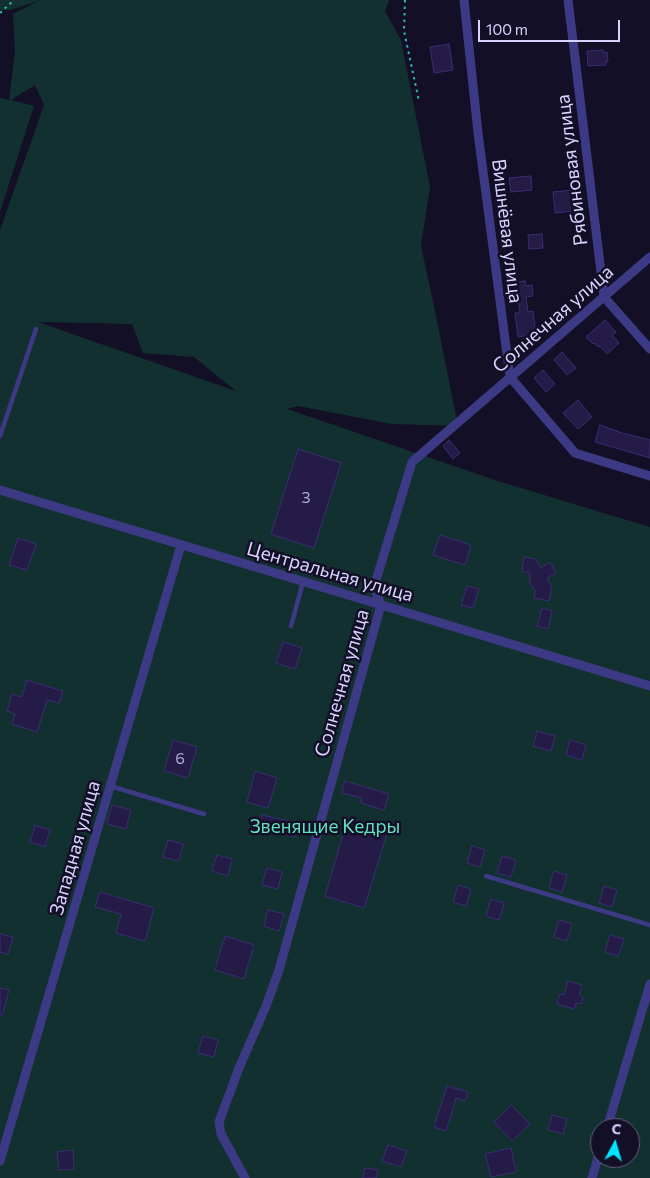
<!DOCTYPE html>
<html>
<head>
<meta charset="utf-8">
<style>
  body { margin:0 }
  #map { position:relative; width:650px; height:1178px; overflow:hidden; background:#130f26; font-family:Commissioner,sans-serif }
  canvas { display:block }
  .north { position:absolute; left:590px; top:1118px; width:50px; height:50px; box-sizing:border-box; background:#130f26; border:1px solid #625e7d; border-radius:50%; rotate:6deg; font-size:14px; font-weight:700; line-height:20px; text-align:center; color:#d9d4ff }
  .north::after { content:''; display:block; margin:auto; width:18px; height:22px; background:#00e5ff; clip-path:polygon(50% 0,100% 100%,50% 72%,0 100%) }
  .scale { position:absolute; left:478px; top:20px; width:142px; height:22px; box-sizing:border-box; border:2px solid #d9d4ff; border-top:0; padding-left:6px; font-size:15px; line-height:18px; white-space:nowrap; color:#d9d4ff; -webkit-text-stroke:4px #130f26; paint-order:stroke }
</style>
</head>
<body>
<div id="map">
<canvas width="650" height="1178"></canvas>
<div class="north">С</div>
<div class="scale">100 m</div>
</div>
<script>
const g = document.querySelector('canvas').getContext('2d');
g.lineJoin = 'round';
function paint(path, color) {
  g.fillStyle = color;
  g.fill(path, 'evenodd');
}
function shape(rows) {
  const path = new Path2D();
  for (const r of rows) {
    path.moveTo(r[0], r[1]);
    for (let i = 2; i < r.length; i += 2) path.lineTo(r[i], r[i + 1]);
  }
  return path;
}
function strokePath(path, color, width, dash) {
  g.strokeStyle = color;
  g.lineWidth = width;
  g.lineCap = dash ? 'butt' : 'round';
  g.setLineDash(dash || []);
  g.stroke(path);
}
function label(font, color, halo, rows, align = 'center') {
  g.font = font + ' Commissioner,sans-serif';
  g.lineWidth = 5;
  g.setLineDash([]);
  g.textBaseline = 'middle';
  g.strokeStyle = halo;
  g.fillStyle = color;
  for (const [text, x, y, turn = 0] of rows) {
    g.save();
    g.translate(x, y);
    g.rotate((+turn || 0) * Math.PI / 180);
    g.textAlign = isNaN(turn) ? turn : align;
    if (halo) g.strokeText(text, 0, 0);
    g.fillText(text, 0, 0);
    g.restore();
  }
}
const green = shape([
  [0,0,389,0,385,11,401,40,430,187,421,246,434,306,458,426,392,424,298,406,287,409,498,481,650,527,650,1178,0,1178,0,230,44,105,35,85,11,100,34,106,0,212,0,98,9,100,15,51,13,14,38,1,11,10,0,10],
  [38,322,132,324,143,353,194,357,236,391],
  [600,1128,630,1128,630,1158,600,1158]
]);
const building = shape([
  [449,44,453,70,434,73,430,47,449,44],
  [603,50,603,53,607,52,608,62,605,62,606,65,588,66,587,51,603,50],
  [531,176,532,190,511,192,509,178,531,176],
  [572,190,574,211,555,213,553,192,572,190],
  [542,234,543,248,529,249,528,235,542,234],
  [525,281,526,286,532,285,533,296,526,297,528,312,533,311,536,334,518,337,515,313,520,313,518,298,516,298,514,287,518,286,517,282,525,281],
  [605,320,616,332,612,335,619,343,607,354,600,346,598,347,594,343,593,344,586,337,605,320],
  [562,352,576,368,567,375,554,360,562,352],
  [543,370,555,384,546,392,534,378,543,370],
  [578,400,592,417,578,429,563,413,578,400],
  [600,425,622,433,650,440,650,458,595,442,600,425],
  [449,440,460,453,453,459,443,446,449,440],
  [298,449,341,463,314,548,271,534,298,449],
  [440,535,471,545,465,565,433,555,440,535],
  [18,538,36,544,27,570,9,565,18,538],
  [524,557,536,559,540,568,550,562,556,573,547,578,552,588,549,601,534,598,535,590,530,584,530,573,522,571,524,557],
  [467,586,479,589,473,608,461,605,467,586],
  [542,608,552,611,548,629,537,626,542,608],
  [283,642,302,648,295,669,276,663,283,642],
  [27,680,63,691,59,703,47,700,37,732,12,724,15,714,7,711,12,694,22,697,27,680],
  [537,731,555,736,551,751,533,746,537,731],
  [173,740,197,747,188,778,164,771,173,740],
  [570,740,586,745,582,760,566,755,570,740],
  [255,771,277,778,268,808,247,802,255,771],
  [345,781,389,794,384,810,361,803,362,798,342,793,345,781],
  [112,805,131,810,126,829,107,824,112,805],
  [262,815,298,823,295,837,259,829,262,815],
  [348,818,388,830,364,908,325,896,348,818],
  [35,825,50,830,45,847,30,842,35,825],
  [168,840,183,844,179,861,163,857,168,840],
  [472,846,485,850,480,867,467,863,472,846],
  [217,855,232,859,228,876,212,871,217,855],
  [502,856,516,860,511,877,497,873,502,856],
  [267,868,282,872,278,889,262,885,267,868],
  [554,871,567,875,562,892,549,888,554,871],
  [458,885,471,889,466,906,453,902,458,885],
  [604,886,617,890,612,907,599,903,604,886],
  [100,892,154,908,145,941,116,933,121,914,95,907,100,892],
  [491,899,504,903,499,920,486,916,491,899],
  [268,910,284,914,279,931,264,926,268,910],
  [559,920,572,924,567,941,554,937,559,920],
  [0,934,13,937,8,954,0,952,0,934],
  [610,935,624,939,618,956,605,952,610,935],
  [225,936,254,945,244,979,215,970,225,936],
  [568,981,582,985,579,995,583,997,581,1004,576,1003,574,1009,557,1004,560,994,564,995,568,981],
  [0,988,9,990,2,1016,0,1016,0,988],
  [203,1036,218,1040,214,1057,198,1053,203,1036],
  [447,1086,468,1092,465,1101,456,1098,446,1131,434,1127,447,1086],
  [511,1105,530,1124,512,1141,494,1122,511,1105],
  [552,1115,567,1119,563,1134,548,1130,552,1115],
  [388,1145,407,1151,401,1167,382,1161,388,1145],
  [511,1148,516,1172,491,1177,485,1154,511,1148],
  [73,1150,74,1169,59,1170,57,1152,73,1150],
  [365,1168,378,1170,376,1178,363,1178,365,1168]
]);
const path = shape([
  [405,0,404,31,419,101],
  [0,13,14,0]
]);
const lane = shape([
  [0,436,36,329],
  [291,626,303,582],
  [110,786,204,814],
  [486,876,650,925]
]);
const street = shape([
  [464,0,478,133,510,377,575,453,650,476],
  [568,0,604,297,650,349],
  [0,490,650,686],
  [607,1128,650,984],
  [0,1161,181,545],
  [245,1178,221,1134,219,1122,239,1068,266,1006,279,970,381,605,374,587,412,462,650,257],
  [592,1178,600,1151]
]);
const numberNames = [
  ["3",306,498],
  ["6",180,759]
];
const streetNames = [
  ["Рябиновая улица",572,170,-97],
  ["Вишнёвая улица",507,231,83],
  ["Солнечная улица",553,319,-41],
  ["Центральная улица",330,572,16],
  ["Солнечная улица",342,683,-74],
  ["Западная улица",75,848,-74]
];
const parkNames = [
  ["Звенящие Кедры",325,827]
];
paint(green, '#12302f');
paint(building, '#241b47');
strokePath(building, '#3b2d73', 1);
strokePath(path, '#2fb8b0', 2, [2.5, 4]);
strokePath(lane, '#3d3a85', 4.5);
strokePath(street, '#3d3a85', 9);
label('16px', '#aca6d1', null, numberNames);
label('19px', '#d9d4ff', '#130f26', streetNames);
label('19px', '#5fe0c0', '#130f26', parkNames);
</script>
</body>
</html>
